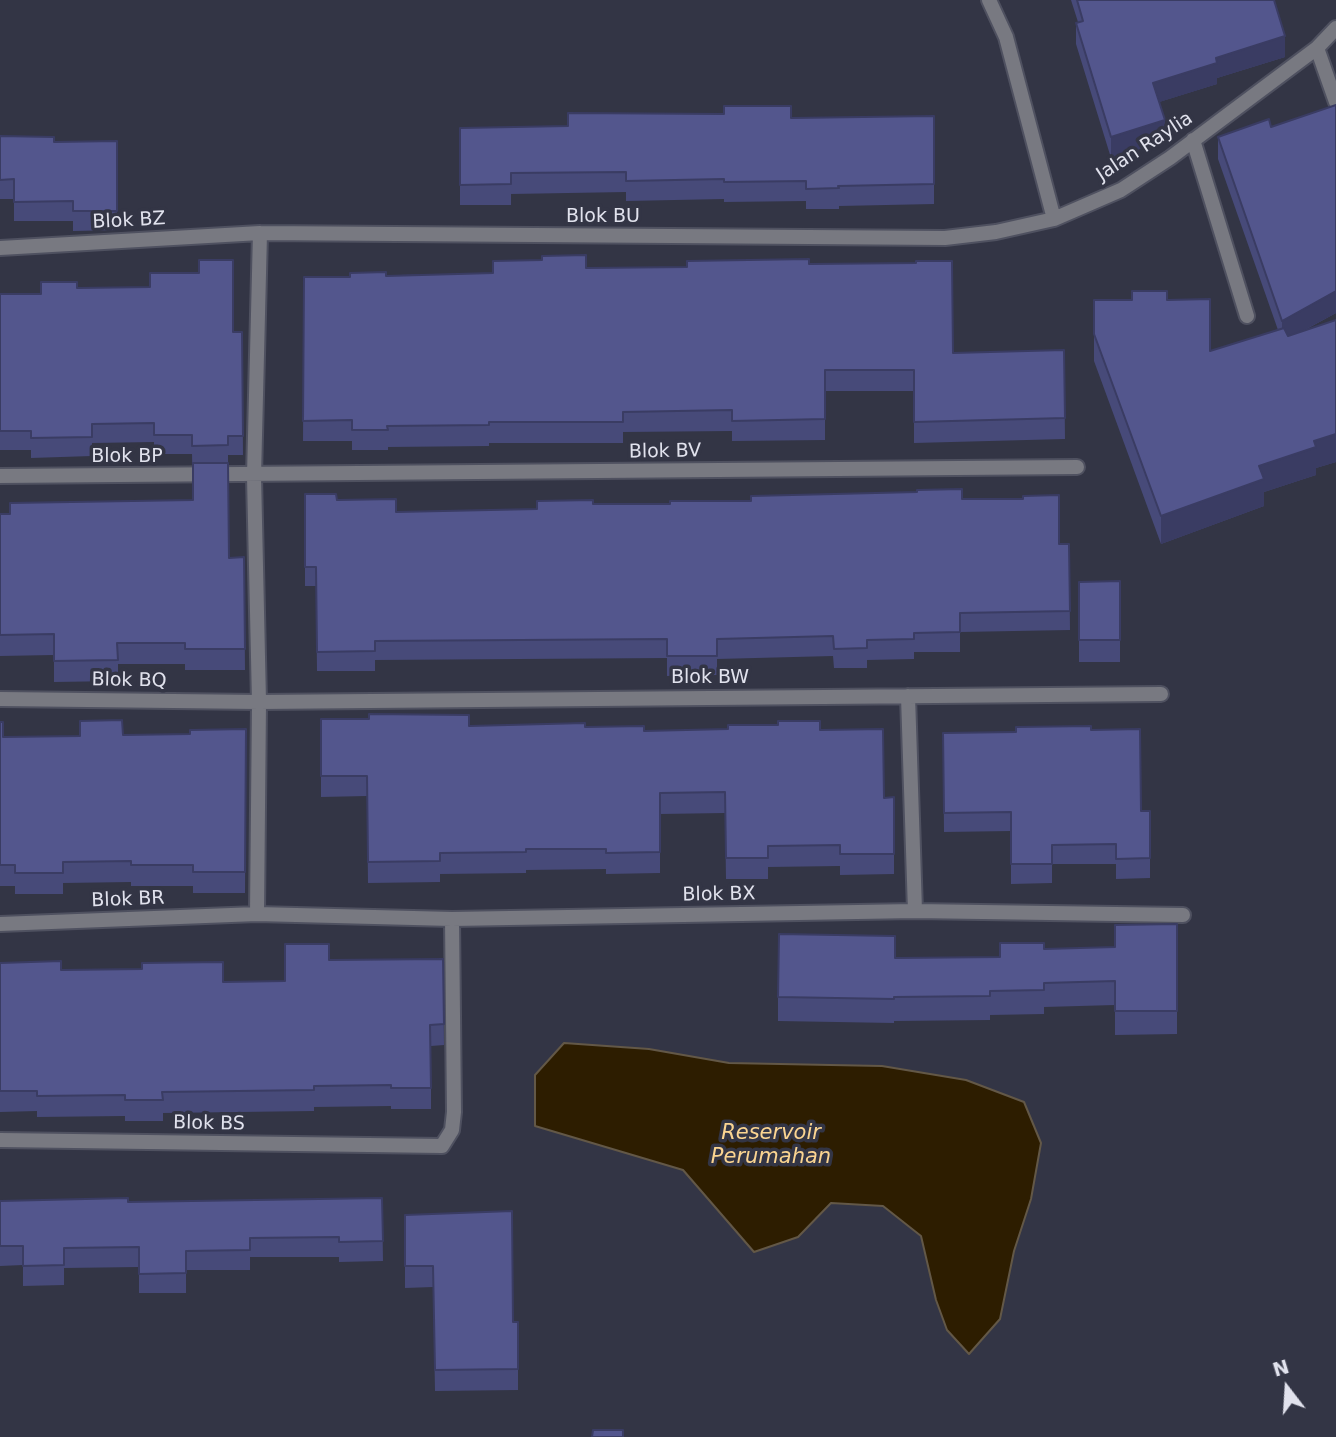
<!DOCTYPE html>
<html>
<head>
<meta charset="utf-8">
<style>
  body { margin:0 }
  #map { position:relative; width:1336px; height:1437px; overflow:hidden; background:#333545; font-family:"DejaVu Sans",sans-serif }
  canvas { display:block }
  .north { position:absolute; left:1252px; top:1353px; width:70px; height:70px; -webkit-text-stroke:5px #333545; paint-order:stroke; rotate:343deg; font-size:19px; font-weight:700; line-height:28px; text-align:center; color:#e1e2ed }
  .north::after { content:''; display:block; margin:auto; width:24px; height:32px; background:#e1e2ed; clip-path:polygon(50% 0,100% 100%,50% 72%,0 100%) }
</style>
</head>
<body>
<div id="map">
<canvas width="1336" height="1437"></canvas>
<div class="north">N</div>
</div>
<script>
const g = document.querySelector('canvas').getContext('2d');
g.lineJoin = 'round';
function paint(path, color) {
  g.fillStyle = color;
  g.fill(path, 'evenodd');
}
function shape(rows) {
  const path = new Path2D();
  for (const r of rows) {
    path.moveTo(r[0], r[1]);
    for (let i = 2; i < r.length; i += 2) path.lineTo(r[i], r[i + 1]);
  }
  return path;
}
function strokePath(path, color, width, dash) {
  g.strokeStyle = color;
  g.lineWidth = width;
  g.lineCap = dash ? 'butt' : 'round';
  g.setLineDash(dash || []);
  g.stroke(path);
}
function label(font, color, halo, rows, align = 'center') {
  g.font = font + ' "DejaVu Sans",sans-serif';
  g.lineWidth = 7;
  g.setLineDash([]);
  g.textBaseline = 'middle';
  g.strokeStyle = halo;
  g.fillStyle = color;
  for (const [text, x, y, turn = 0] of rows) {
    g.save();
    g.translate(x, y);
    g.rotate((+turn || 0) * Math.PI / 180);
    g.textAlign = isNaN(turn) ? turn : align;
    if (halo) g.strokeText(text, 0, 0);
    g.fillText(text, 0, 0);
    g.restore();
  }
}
const water = shape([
  [564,1043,649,1049,729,1063,882,1066,966,1080,1024,1102,1041,1143,1031,1199,1014,1251,1000,1319,969,1354,947,1330,936,1300,921,1236,883,1206,831,1203,798,1237,754,1252,683,1170,535,1126,535,1075,564,1043]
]);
const minor = shape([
  [989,0,1006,37,1054,219],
  [1317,48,1336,102],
  [1193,140,1247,316],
  [0,248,260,233,945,238,996,232,1054,219,1121,190,1170,158,1317,48,1336,28],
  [0,476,1077,467],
  [908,696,915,911],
  [0,699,259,702,1161,694],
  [257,914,259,702,254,476,260,233],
  [0,924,257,914,452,919,915,911,1183,915],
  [0,1140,442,1146,452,1130,454,1112,452,919]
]);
const wall = shape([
  [1071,0,1274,0,1285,57,1217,78,1217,84,1159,102,1165,141,1111,158,1076,44,1076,23,1078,22],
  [1336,105,1336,313,1303,331,1336,320,1336,462,1316,468,1316,475,1264,492,1264,506,1161,544,1094,361,1094,300,1132,300,1132,291,1167,300,1210,351,1278,330,1218,159,1218,137,1271,127],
  [934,116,934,204,839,206,839,209,806,209,806,201,724,202,724,199,626,201,626,192,511,194,511,205,460,205,460,128,568,126,791,118],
  [0,136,54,142,117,141,117,230,73,231,73,221,14,221,14,199,0,199],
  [809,264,953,353,1064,350,1065,439,914,443,914,391,825,391,825,440,732,441,732,431,623,432,623,443,489,443,489,446,388,447,388,450,352,450,352,441,303,441,304,277,493,273,586,268,687,267],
  [77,288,233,332,242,332,243,455,228,455,229,558,244,557,245,670,185,670,185,664,118,664,118,681,54,682,54,655,0,656,0,514,193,500,192,454,154,454,154,442,92,443,92,456,31,458,31,450,0,450,0,294,41,294],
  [305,494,396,512,537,509,593,504,962,499,1059,544,1069,544,1070,630,960,632,960,652,914,652,914,659,867,660,867,668,834,668,833,656,717,659,717,675,667,676,667,658,375,660,375,671,317,671,316,586,305,586],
  [1120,581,1120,662,1079,662,1079,582],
  [321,719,469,726,585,727,644,731,820,730,884,798,894,797,894,874,840,875,840,866,768,867,768,879,726,879,725,813,660,814,660,873,606,874,606,869,526,870,526,873,440,874,440,882,368,883,367,796,321,797],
  [0,722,3,737,190,734,246,729,245,893,193,893,193,886,131,886,131,882,63,883,63,894,15,894,15,886,0,886],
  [1091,730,1141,811,1150,811,1150,878,1116,879,1116,864,1052,864,1052,883,1011,884,1011,831,944,832,943,733],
  [1177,924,1177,1034,1115,1035,1115,1005,1044,1007,1044,1014,990,1015,990,1020,894,1021,894,1023,778,1021,778,997,895,958,1000,957,1044,949,1115,947],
  [443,959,444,1045,431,1046,431,1109,391,1109,391,1106,314,1107,314,1111,163,1113,163,1121,125,1121,125,1116,37,1117,37,1111,0,1112,0,963,61,970,223,982,285,981,329,960],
  [382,1198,383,1261,339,1262,339,1257,250,1257,250,1270,186,1270,186,1293,139,1293,139,1267,64,1268,64,1285,23,1286,23,1265,0,1266,0,1201,128,1202],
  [405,1215,513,1322,518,1322,518,1390,435,1391,433,1287,405,1288]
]);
const shadedWall = shape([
  [1285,36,1285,57,1217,78,1217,84,1153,104,1153,83,1216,58],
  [1165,120,1165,141,1111,158,1111,137],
  [1336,291,1336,313,1282,342,1282,321],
  [1336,434,1336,462,1316,468,1316,475,1264,492,1264,506,1161,544,1161,516,1259,466,1314,441]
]);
const building = shape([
  [1077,0,1274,0,1285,36,1216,58,1217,63,1153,83,1165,120,1111,137,1076,23,1083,21,1077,0],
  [1336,105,1336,291,1282,321,1218,137,1269,119,1271,127,1336,105],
  [724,106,791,106,791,118,934,116,934,184,838,186,839,188,806,189,806,181,724,182,724,179,626,181,626,172,511,173,511,184,460,185,460,128,568,126,568,113,724,114,724,106],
  [0,136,54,137,54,142,117,141,117,211,73,211,73,201,14,202,14,179,0,180,0,136],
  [586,255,586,268,687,267,687,261,809,259,809,264,916,263,916,261,952,261,953,353,1064,350,1065,418,914,422,914,370,825,370,825,419,732,421,732,410,623,412,623,422,489,422,489,425,387,426,388,430,352,430,352,420,303,421,304,277,350,277,350,273,386,272,386,276,493,273,493,261,542,260,542,256,586,255],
  [199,260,233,260,233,332,242,332,243,436,228,436,228,445,192,446,192,435,154,435,154,423,92,424,92,437,31,438,31,431,0,431,0,294,41,294,41,282,77,282,77,288,150,287,150,273,199,273,199,260],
  [1132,291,1167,291,1167,300,1210,299,1210,351,1284,328,1288,336,1336,320,1336,434,1314,441,1316,447,1259,466,1264,479,1161,516,1094,334,1094,300,1132,300,1132,291],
  [193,463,228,463,229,558,244,557,245,649,185,649,185,643,117,643,118,660,54,661,54,634,0,635,0,514,10,514,10,503,193,500,193,463],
  [962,489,962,499,1023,499,1023,496,1059,495,1059,544,1069,544,1070,611,960,613,960,632,914,633,914,639,867,640,867,648,834,649,833,636,717,639,717,656,667,656,667,639,375,641,375,651,317,652,316,567,305,567,305,494,336,494,337,500,396,499,396,512,537,509,537,501,593,500,593,504,670,504,670,501,751,501,751,496,917,492,917,490,962,489],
  [1120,581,1120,640,1079,640,1079,582,1120,581],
  [369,714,469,715,469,726,585,723,585,727,644,726,644,731,728,729,728,725,778,725,778,721,820,721,820,730,883,729,884,798,894,797,894,854,840,854,840,845,768,846,768,858,726,858,725,792,660,793,660,852,606,853,606,849,526,849,526,852,440,853,440,861,368,862,367,776,321,776,321,719,369,719,369,714],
  [122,720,123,735,190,734,190,730,246,729,245,872,193,872,193,865,131,865,131,861,63,862,63,873,15,873,15,865,0,865,0,722,3,722,3,737,80,736,80,721,122,720],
  [1091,726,1091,730,1140,729,1141,811,1150,811,1150,858,1116,859,1116,844,1052,845,1052,864,1011,864,1011,812,944,813,943,733,1016,732,1016,727,1091,726],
  [1177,924,1177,1011,1115,1011,1115,981,1044,983,1044,990,990,991,990,996,894,997,894,999,778,997,779,934,895,936,895,958,1000,957,1000,943,1044,943,1044,949,1115,947,1115,925,1177,924],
  [285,944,329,944,329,960,443,959,444,1024,430,1025,431,1088,391,1088,391,1085,314,1086,314,1090,162,1092,163,1100,125,1100,125,1095,37,1096,37,1091,0,1091,0,963,61,961,61,970,142,969,142,963,223,962,223,982,285,981,285,944],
  [128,1198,128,1202,382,1198,383,1241,339,1242,339,1237,250,1238,250,1250,186,1251,186,1273,139,1274,139,1247,64,1248,64,1265,23,1266,23,1246,0,1246,0,1201,128,1198],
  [512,1211,513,1322,518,1322,518,1369,435,1370,433,1266,405,1266,405,1215,512,1211],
  [593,1430,623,1430,623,1437,592,1437,593,1430]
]);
const streetNames = [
  ["Jalan Raylia",1145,147,-33],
  ["Blok BU",603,217],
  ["Blok BZ",129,221,-3],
  ["Blok BV",665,452,-1],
  ["Blok BP",127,457],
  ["Blok BW",710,678],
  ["Blok BQ",129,681,1],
  ["Blok BX",719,895,-1],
  ["Blok BR",128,900,-2],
  ["Blok BS",209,1124,1]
];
const waterNames = [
  ["Reservoir",771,1134],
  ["Perumahan",771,1158]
];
paint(water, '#2d1d00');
strokePath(water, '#635847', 2);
strokePath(minor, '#4f5160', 18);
strokePath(minor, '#787981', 14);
paint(wall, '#474a79');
paint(shadedWall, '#3a3c63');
paint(building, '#53568d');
strokePath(building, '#3a3c63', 2);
label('19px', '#e1e2ed', '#333545', streetNames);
label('italic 21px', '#fad491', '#333545', waterNames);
</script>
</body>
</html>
